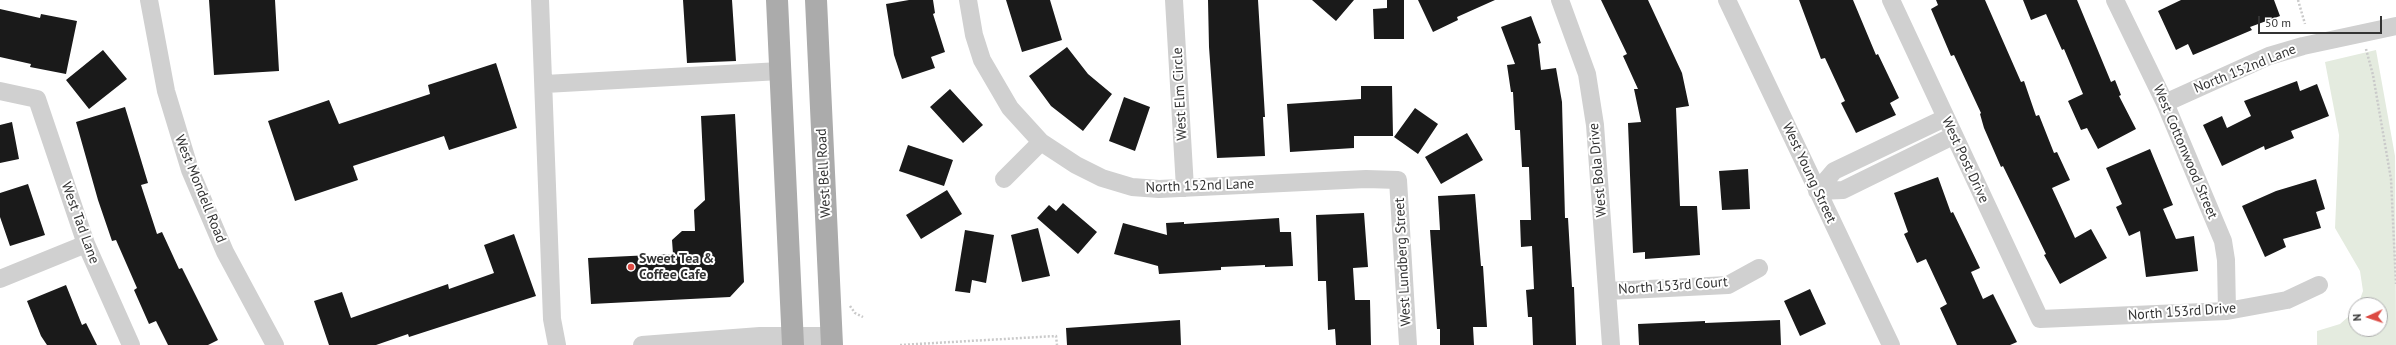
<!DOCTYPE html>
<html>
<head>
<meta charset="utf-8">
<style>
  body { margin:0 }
  #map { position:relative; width:2396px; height:345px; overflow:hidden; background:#fff; font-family:"PT Sans",sans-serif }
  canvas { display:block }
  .north { position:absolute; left:2348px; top:297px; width:40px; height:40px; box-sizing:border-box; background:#fff; border:1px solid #adadad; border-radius:50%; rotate:267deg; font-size:11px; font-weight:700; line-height:16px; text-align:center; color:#333 }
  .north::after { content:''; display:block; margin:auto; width:14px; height:18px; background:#dc4a43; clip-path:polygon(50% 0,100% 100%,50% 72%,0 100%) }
  .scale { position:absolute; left:2258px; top:16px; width:124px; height:18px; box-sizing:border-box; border:2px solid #333; border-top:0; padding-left:5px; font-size:12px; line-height:14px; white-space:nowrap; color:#333; -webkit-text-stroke:3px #fff; paint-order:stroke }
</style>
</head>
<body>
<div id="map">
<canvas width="2396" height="345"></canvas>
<div class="north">N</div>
<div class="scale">50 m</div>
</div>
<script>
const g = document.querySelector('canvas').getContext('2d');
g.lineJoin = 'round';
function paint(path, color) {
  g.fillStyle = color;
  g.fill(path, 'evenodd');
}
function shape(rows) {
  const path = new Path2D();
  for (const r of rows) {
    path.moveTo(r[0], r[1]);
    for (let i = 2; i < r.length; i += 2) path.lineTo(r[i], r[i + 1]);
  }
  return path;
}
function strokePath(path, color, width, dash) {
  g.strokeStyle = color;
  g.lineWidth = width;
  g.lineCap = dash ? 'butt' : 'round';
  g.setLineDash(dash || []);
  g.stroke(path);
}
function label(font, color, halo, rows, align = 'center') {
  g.font = font + ' "PT Sans",sans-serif';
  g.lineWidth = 4;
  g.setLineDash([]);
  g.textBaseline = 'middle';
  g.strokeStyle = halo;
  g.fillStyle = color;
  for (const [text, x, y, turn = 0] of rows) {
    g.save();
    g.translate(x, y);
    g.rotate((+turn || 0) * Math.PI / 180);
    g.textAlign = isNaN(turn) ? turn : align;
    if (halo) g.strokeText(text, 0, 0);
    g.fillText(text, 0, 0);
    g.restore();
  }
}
const green = shape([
  [2376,50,2395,156,2396,345,2317,345,2317,331,2340,324,2356,310,2356,329,2380,329,2380,305,2358,305,2363,291,2360,271,2335,228,2339,135,2325,62]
]);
const building = shape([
  [209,0,275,0,279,71,214,75],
  [683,0,732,0,736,61,687,63],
  [909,0,933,0,935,13,933,14,945,52,931,57,935,68,902,79,894,55,886,4],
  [1006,0,1050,0,1062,40,1022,52],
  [1208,0,1258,0,1265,117,1263,117,1265,156,1217,158,1209,47],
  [1312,0,1354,0,1336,21],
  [1387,0,1404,0,1404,39,1374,39,1373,9,1387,8],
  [1418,0,1495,0,1457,17,1458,20,1433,32],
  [1601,0,1648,0,1682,73,1689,106,1676,108,1680,206,1697,206,1700,255,1645,259,1645,252,1633,253,1628,123,1641,122,1634,89,1638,89,1623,56,1627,54],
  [1799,0,1853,0,1876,55,1878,54,1899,98,1890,103,1896,115,1856,133,1841,103,1845,101,1825,58,1821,59],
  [1936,0,1985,0,2021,82,2024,81,2036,116,2039,115,2054,153,2057,152,2070,180,2052,188,2075,238,2091,229,2107,258,2060,284,2044,255,2046,254,2003,166,2001,167,1984,128,1980,114,1981,113,1954,55,1951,56,1931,9,1938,5],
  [2023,0,2077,0,2111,82,2115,80,2121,95,2119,96,2136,129,2098,149,2087,128,2081,130,2068,101,2083,94,2064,49,2062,50,2046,14,2031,20],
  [2181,0,2274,0,2280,16,2250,27,2252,30,2193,55,2188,44,2176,50,2158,11],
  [0,9,40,18,41,14,77,21,66,74,30,67,31,64,0,57],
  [1531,16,1541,43,1538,44,1541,70,1556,68,1562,102,1565,218,1568,218,1572,287,1574,287,1576,345,1533,345,1532,317,1528,317,1526,290,1534,289,1532,246,1521,247,1520,220,1531,220,1529,167,1522,167,1520,130,1515,130,1513,92,1511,92,1507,65,1515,64,1501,27],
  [1067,47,1088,74,1112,94,1083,131,1051,106,1029,76],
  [103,50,127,79,89,109,66,80],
  [496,63,517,128,449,150,444,136,353,166,358,180,295,201,268,121,329,100,339,124,430,94,428,85],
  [2297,81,2300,91,2317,84,2329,116,2291,131,2294,138,2265,150,2264,146,2222,166,2203,125,2222,116,2227,128,2251,116,2244,101],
  [1361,86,1392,86,1393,136,1354,136,1354,148,1290,152,1287,104,1361,99],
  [950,89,983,125,963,143,930,107],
  [1124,97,1150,107,1135,151,1109,141],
  [125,107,148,183,141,185,157,234,162,232,179,269,182,268,218,340,208,345,168,345,156,321,149,324,134,290,137,288,116,240,112,241,98,200,76,122],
  [1415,108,1438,124,1418,154,1394,137],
  [735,114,744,282,730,297,591,304,588,258,673,254,672,240,682,231,695,231,694,210,705,200,701,116],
  [12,122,19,159,0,163,0,125],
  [1467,133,1483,160,1441,184,1425,157],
  [908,145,953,160,944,186,899,171],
  [2150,149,2173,205,2163,209,2176,239,2194,236,2198,271,2146,277,2140,231,2129,236,2116,207,2122,204,2106,168],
  [1748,169,1750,209,1722,210,1719,171],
  [1938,177,1951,213,1953,212,1980,268,1971,272,1983,299,1993,294,2017,342,2010,345,1957,345,1940,308,1947,304,1926,259,1917,263,1904,234,1908,232,1894,193],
  [2316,179,2325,209,2316,212,2321,228,2283,239,2286,247,2265,257,2242,206,2276,191],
  [28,184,45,235,10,246,0,217,0,193],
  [947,190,962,214,921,239,906,215],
  [1475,194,1481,266,1483,266,1487,327,1473,327,1474,345,1440,345,1440,329,1437,329,1430,230,1440,230,1438,196],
  [1063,203,1097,232,1078,254,1037,218,1049,205,1056,211],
  [1364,213,1368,267,1353,268,1355,300,1370,300,1371,345,1336,345,1335,329,1328,330,1326,281,1318,281,1316,215],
  [1279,218,1280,232,1291,232,1293,266,1265,267,1265,265,1221,267,1221,270,1159,274,1158,266,1114,254,1123,223,1167,235,1166,223,1184,222,1184,224],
  [1038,228,1050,276,1022,282,1011,235],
  [965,230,994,235,986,283,972,280,970,293,955,291],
  [514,234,536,296,409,337,408,334,376,345,329,345,314,301,342,292,351,318,448,284,449,289,494,273,484,245],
  [66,285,82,325,86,323,97,345,47,345,41,336,27,301],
  [1810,289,1826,324,1800,336,1784,301],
  [1180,320,1181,345,1067,345,1066,328],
  [1780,320,1781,345,1639,345,1638,324,1705,321,1705,323]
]);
const path = shape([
  [2298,0,2305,24],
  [2366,49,2373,75,2391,179,2396,284],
  [850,306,855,313,863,317],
  [900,345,1056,336,1057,345]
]);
const minor = shape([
  [149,0,166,91,190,170,225,252,275,345],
  [540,0,552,319,557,345],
  [968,0,974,35,982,60,1010,108,1041,142,1076,165,1102,178,1132,187,1159,189,1366,179,1398,180,1408,345],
  [1174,0,1185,188],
  [1560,0,1587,74,1595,125,1611,345],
  [1727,0,1891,345],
  [1891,0,2040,319,2227,311,2287,300,2319,285],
  [2115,0,2165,103,2223,241,2226,260,2227,311],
  [545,84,780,71],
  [0,91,37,99,86,244,131,345],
  [2165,103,2269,56,2303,46,2396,26],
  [1004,179,1041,142],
  [1817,191,1834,171,1945,118],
  [1817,191,1843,190,1953,136],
  [0,279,86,244],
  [1608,291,1728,285,1759,268],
  [642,345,760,336,832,336]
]);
const major = shape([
  [777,0,793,345],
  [816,0,832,345]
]);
const markers = [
  [631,267,4,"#dc4a43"]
];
const streetNames = [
  ["North 152nd Lane",2245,69,-22],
  ["West Elm Circle",1180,94,-93],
  ["West Cottonwood Street",2185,152,67],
  ["West Post Drive",1965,160,65],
  ["West Bola Drive",1598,170,-95],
  ["West Bell Road",824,173,-93],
  ["West Young Street",1809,173,65],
  ["North 152nd Lane",1200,186,-2],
  ["West Mondell Road",200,189,68],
  ["West Tad Lane",80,223,70],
  ["West Lundberg Street",1403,262,-93],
  ["North 153rd Court",1673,286,-4],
  ["North 153rd Drive",2182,312,-4]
];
const poiNames = [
  ["Sweet Tea &",639,259],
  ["Coffee Cafe",639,275]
];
paint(green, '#e4ebdf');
paint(building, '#1a1a1a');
strokePath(path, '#cacaca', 2.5, [2, 2]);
strokePath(minor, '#d0d0d0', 18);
strokePath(major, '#ababab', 22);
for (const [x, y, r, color] of markers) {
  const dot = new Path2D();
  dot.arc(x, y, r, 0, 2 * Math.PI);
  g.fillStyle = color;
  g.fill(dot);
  strokePath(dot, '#fff', 1.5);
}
label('14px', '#333', '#fff', streetNames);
label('bold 14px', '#333', '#fff', poiNames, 'left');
</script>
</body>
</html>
